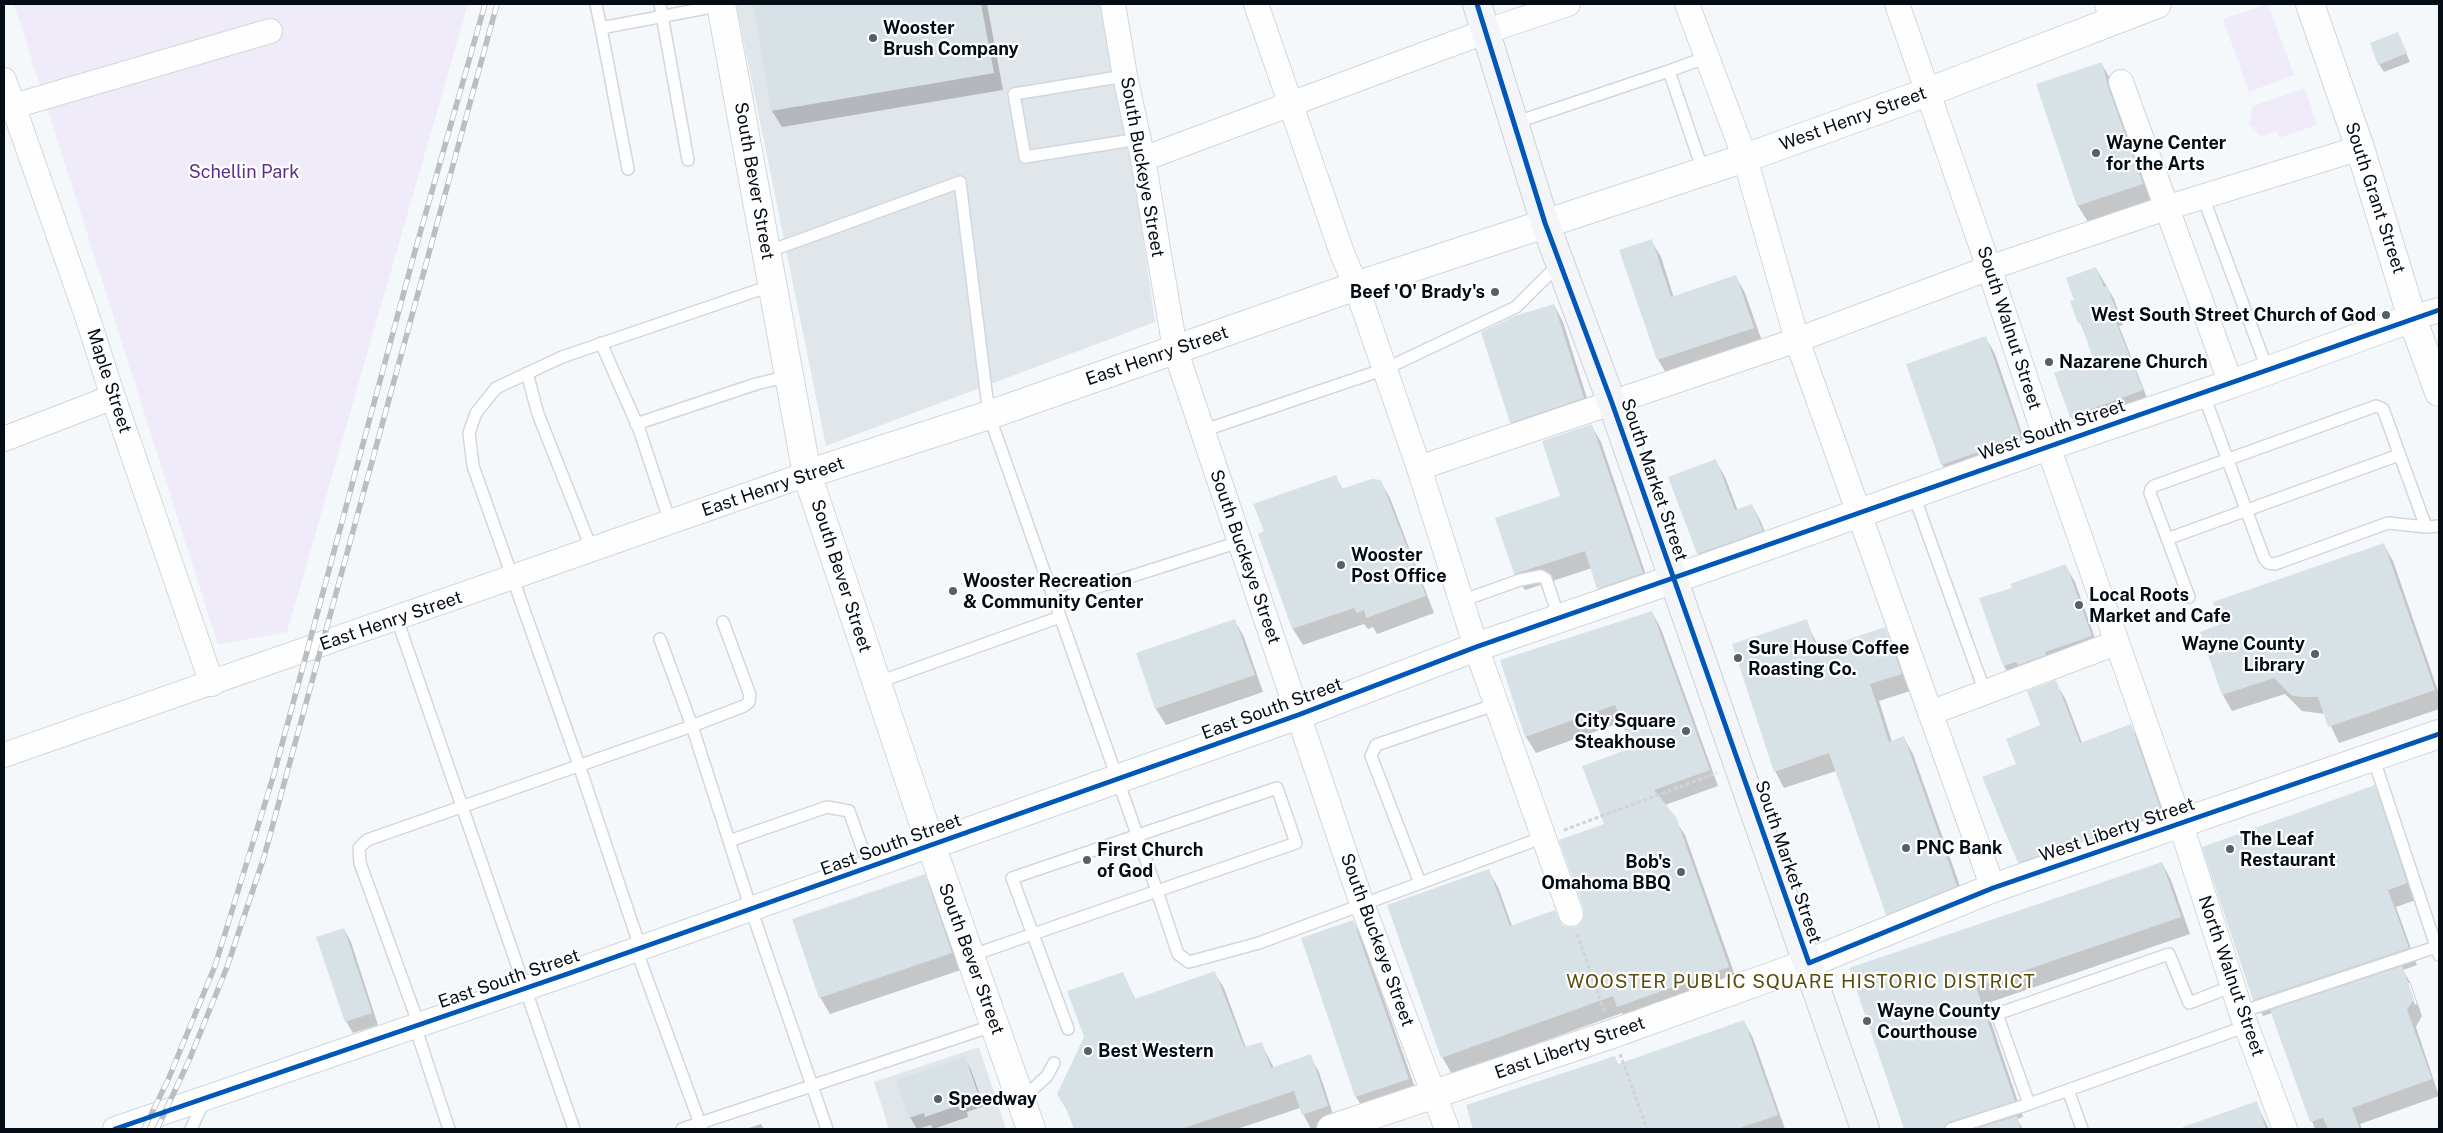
<!DOCTYPE html>
<html>
<head>
<meta charset="utf-8">
<style>
  body { margin:0 }
  #map { position:relative; width:2443px; height:1133px; overflow:hidden; background:#f5f8fb; font-family:"Public Sans",sans-serif }
  canvas { display:block }
  .frame { position:absolute; inset:0; border:5px solid #040d16; pointer-events:none }
</style>
</head>
<body>
<div id="map">
<canvas width="2443" height="1133"></canvas>
<div class="frame"></div>
</div>
<script>
const g = document.querySelector('canvas').getContext('2d');
g.lineJoin = 'round';
function paint(path, color) {
  g.fillStyle = color;
  g.fill(path, 'evenodd');
}
function shape(rows) {
  const path = new Path2D();
  for (const r of rows) {
    path.moveTo(r[0], r[1]);
    for (let i = 2; i < r.length; i += 2) path.lineTo(r[i], r[i + 1]);
  }
  return path;
}
function strokePath(path, color, width, dash) {
  g.strokeStyle = color;
  g.lineWidth = width;
  g.lineCap = dash ? 'butt' : 'round';
  g.setLineDash(dash || []);
  g.stroke(path);
}
function label(font, color, halo, rows, align = 'center') {
  g.font = font + ' "Public Sans",sans-serif';
  g.lineWidth = 4.5;
  g.setLineDash([]);
  g.textBaseline = 'middle';
  g.strokeStyle = halo;
  g.fillStyle = color;
  for (const [text, x, y, turn = 0] of rows) {
    g.save();
    g.translate(x, y);
    g.rotate((+turn || 0) * Math.PI / 180);
    g.textAlign = isNaN(turn) ? turn : align;
    if (halo) g.strokeText(text, 0, 0);
    g.fillText(text, 0, 0);
    g.restore();
  }
}
const built = shape([
  [736,4,1110,4,1155,322,826,446],
  [979,1047,1006,1129,889,1129,874,1082]
]);
const green = shape([
  [14,4,468,4,287,632,218,645],
  [2268,4,2294,75,2249,92,2223,19],
  [2305,88,2317,125,2279,138,2277,131,2261,136,2249,124,2253,106]
]);
const shadow = shape([
  [754,4,987,4,1003,90,782,127,772,111],
  [2398,34,2410,62,2384,72,2379,64],
  [2101,63,2111,80,2117,105,2151,200,2088,222,2078,206],
  [1651,240,1661,257,1674,298,1736,277,1745,293,1763,344,1668,376,1658,360,1621,250],
  [2096,268,2114,299,2123,325,2119,326,2149,403,2078,428,2071,416,2095,360,2072,302,2075,301],
  [1554,305,1563,322,1592,414,1520,439,1511,422],
  [1986,338,1995,354,2029,454,1951,481,1942,464],
  [1591,425,1601,442,1651,590,1608,605,1599,588,1592,568,1525,590,1515,574,1497,519,1562,497],
  [1715,460,1725,477,1738,511,1752,505,1761,522,1771,548,1708,570,1698,554,1669,477],
  [1335,476,1343,490,1380,481,1390,498,1434,613,1377,634,1373,627,1368,629,1364,624,1303,645,1293,629,1259,535],
  [2384,545,2393,561,2439,694,2439,709,2339,743,2325,714,2302,711,2285,694,2232,711,2223,695,2201,632,2222,625],
  [2065,565,2075,582,2100,652,2013,682,2004,666,1981,599,2013,589],
  [1652,612,1661,629,1718,786,1665,805,1685,835,1738,984,1627,1023,1622,1013,1452,1074,1442,1057,1488,870,1498,887,1512,926,1554,911,1563,927,1577,928,1586,917,1605,825,1632,749,1622,722,1536,753,1526,737,1502,661],
  [1235,621,1244,637,1263,692,1166,725,1156,709,1137,654],
  [1806,621,1820,650,1884,628,1894,645,1910,691,1879,701,1892,742,1904,738,1913,754,1966,903,1896,931,1887,914,1836,771,1784,788,1775,771],
  [2055,682,2065,698,2082,743,2130,725,2140,742,2171,830,2029,879,2019,862,2042,726],
  [2374,787,2384,803,2416,900,2396,907,2417,965,2403,970,2411,984,2422,1016,2416,1027,2439,1096,2360,1124,2362,1129,2315,1129,2272,1013,2263,1016,2254,1000],
  [2407,983,2410,983,2417,1004,2415,1005],
  [2162,863,2171,880,2190,934,1985,1004,2023,1117,2017,1119,2023,1129,1905,1129,1850,969],
  [924,876,934,892,961,970,830,1014,820,997],
  [1353,921,1362,938,1418,1096,1366,1113,1356,1097,1302,939],
  [344,929,351,942,378,1025,353,1033,346,1021],
  [1214,972,1224,988,1246,1048,1261,1043,1274,1068,1310,1056,1319,1072,1336,1123,1311,1129,1300,1108,1237,1129,1075,1129,1069,1113,1122,973,1136,1000],
  [1744,1022,1753,1038,1785,1129,1475,1129,1467,1106,1615,1058,1619,1065],
  [964,1057,971,1070,984,1106,967,1112,968,1117,933,1129,931,1125,917,1129,910,1117],
  [2256,1103,2269,1129,2180,1129],
  [761,1124,764,1129,746,1129]
]);
const building = shape([
  [753,4,981,4,994,73,771,111],
  [2398,32,2407,53,2378,65,2370,43],
  [2102,62,2108,87,2143,184,2077,206,2036,84],
  [1652,239,1671,297,1736,275,1754,328,1657,360,1619,250],
  [2096,267,2104,287,2107,286,2117,312,2113,314,2143,390,2070,417,2054,373,2093,359,2081,323,2078,324,2070,301,2074,300,2066,278],
  [1554,304,1584,398,1510,423,1481,332,1515,316],
  [1986,336,2021,437,1941,465,1906,364],
  [1592,424,1643,573,1597,589,1585,551,1514,574,1495,518,1560,496,1542,441],
  [1716,459,1735,510,1752,504,1763,531,1697,554,1668,477],
  [1336,475,1341,489,1372,479,1381,480,1426,596,1366,618,1364,610,1357,613,1354,608,1292,629,1258,534,1264,531,1253,504],
  [2384,543,2435,690,2328,727,2318,697,2300,697,2291,695,2274,678,2222,695,2200,632,2221,624,2213,602],
  [2066,564,2092,636,2045,652,2046,655,2018,665,2016,662,2003,666,1979,598,2012,588,2010,584],
  [1652,611,1710,770,1654,790,1676,817,1729,967,1617,1007,1613,996,1441,1058,1387,905,1489,869,1510,926,1555,910,1562,925,1569,928,1576,927,1584,917,1584,910,1559,840,1604,824,1582,766,1631,748,1615,705,1525,737,1500,660],
  [1235,619,1255,675,1155,709,1136,653],
  [1807,619,1817,650,1885,627,1902,674,1870,684,1889,742,1904,736,1957,886,1886,915,1829,753,1774,772,1732,644],
  [2056,680,2080,743,2131,724,2162,813,2018,863,1982,777,2016,764,2006,739,2040,725,2027,691],
  [2375,785,2407,883,2388,890,2409,948,2253,1000,2202,847],
  [2162,862,2181,917,1976,987,2015,1101,1949,1122,1944,1129,1904,1129,1849,968],
  [925,874,952,953,819,998,792,919],
  [1353,920,1409,1079,1355,1097,1301,938],
  [344,928,372,1013,345,1022,316,937],
  [2402,966,2414,999,2407,1010,2432,1079,2352,1108,2360,1129,2328,1129,2323,1118,2310,1122,2270,1010],
  [1215,971,1244,1047,1262,1042,1271,1068,1311,1054,1328,1106,1302,1115,1294,1091,1181,1129,1074,1129,1067,1111,1057,1094,1084,1037,1067,991,1123,972,1135,999],
  [1744,1020,1778,1115,1737,1129,1473,1129,1466,1105,1615,1056,1618,1064],
  [965,1056,978,1094,961,1100,962,1104,925,1117,924,1113,909,1118,896,1080],
  [2257,1101,2266,1129,2183,1129,2183,1127],
  [2017,1116,2021,1129,1975,1129]
]);
const path = shape([
  [1564,830,1717,773],
  [1577,934,1605,1013],
  [1620,1054,1647,1129]
]);
const service = shape([
  [596,4,601,28],
  [660,4,688,160],
  [1125,76,1014,94,1025,157,1139,139],
  [1514,123,1669,71],
  [628,169,601,28,722,5],
  [1703,171,1669,71,1707,57],
  [2203,197,2268,371],
  [767,252,960,182,989,415,1157,891,970,956],
  [601,343,639,429,670,522],
  [527,373,538,414,592,550],
  [2203,393,2264,558,2268,563,2275,564,2388,523,2426,527],
  [636,424,756,384,789,376],
  [1202,431,1385,369,1516,307,1560,263],
  [1913,493,1985,692],
  [2167,539,2399,455],
  [2189,597,2150,493,2151,489,2154,486,2376,406,2383,409,2426,527,2439,526],
  [1054,601,1239,542],
  [1461,601,1520,580,1541,576,1546,579,1559,618],
  [397,619,574,1129],
  [660,639,692,726,744,706,749,702,750,695,723,622],
  [876,683,1060,617],
  [2373,757,2439,955],
  [729,841,827,807,849,811,869,867],
  [1420,883,1371,756,1376,745,1497,704],
  [640,947,579,765,473,466,469,433,476,413,496,388,562,357,773,285],
  [636,949,702,1129],
  [2241,1012,2439,946],
  [419,1025,360,863,359,848,367,840,692,726,751,909,827,1129],
  [415,1026,449,1129],
  [1068,1029,1012,878,1277,788,1296,843,1157,891,1178,954,1189,962,1259,943,1544,837],
  [2068,1090,2082,1129],
  [1021,1100,1047,1076,1054,1063],
  [2029,1104,1997,1014,2169,954,2189,1003,2233,986],
  [191,1129,205,1099],
  [682,1129,995,1025],
  [1951,1129,2029,1104,2247,1026]
]);
const minor = shape([
  [1113,4,1125,76,1143,159,1175,349,1362,904,1447,1129],
  [1256,4,1342,253,1356,286,1419,468,1476,647,1571,914],
  [1687,4,1745,158,1797,340,1993,888],
  [1897,4,1989,268,2048,446,2180,822,2241,1012,2285,1129],
  [2107,4,2112,19],
  [4,80,88,319,113,397,212,684],
  [2121,82,2231,384],
  [14,106,270,31],
  [1143,159,1487,31,1568,4],
  [2412,318,2439,310],
  [4,439,113,397],
  [1419,468,1797,340,1989,268,2166,208,2360,148],
  [1930,713,2116,643],
  [4,755,807,474],
  [115,1129,570,973,931,845]
]);
const tertiary = shape([
  [2310,4,2360,148,2412,318,2439,392],
  [807,474,989,415,1356,286,1745,158,1928,92,2157,4],
  [931,845,1298,715,1476,647,1674,579,2048,446,2231,384,2412,318]
]);
const secondary = shape([
  [721,4,807,474,931,845,1031,1129],
  [1331,1129,1612,1034,1809,963,1993,888,2439,734]
]);
const primary = shape([
  [1477,4,1545,223,1612,403,1865,1129]
]);
const rail = shape([
  [144,1129,168,1080,215,966,274,774,415,251,485,4],
  [157,1129,190,1058,227,967,264,857,497,4]
]);
const cycleway = shape([
  [1477,4,1545,223,1612,403,1809,963,1993,888,2439,734],
  [115,1129,570,973,1298,715,1476,647,2439,310]
]);
const markers = [
  [873,38,5,"#585f66"],
  [2096,153,5,"#585f66"],
  [1495,292,5,"#585f66"],
  [2386,315,5,"#585f66"],
  [2049,362,5,"#585f66"],
  [1341,565,5,"#585f66"],
  [953,591,5,"#585f66"],
  [2079,605,5,"#585f66"],
  [2315,654,5,"#585f66"],
  [1738,658,5,"#585f66"],
  [1686,731,5,"#585f66"],
  [1906,848,5,"#585f66"],
  [2230,849,5,"#585f66"],
  [1087,860,5,"#585f66"],
  [1681,872,5,"#585f66"],
  [1867,1021,5,"#585f66"],
  [1088,1051,5,"#585f66"],
  [938,1099,5,"#585f66"]
];
const poiNames = [
  ["Wooster",883,28],
  ["Brush Company",883,49],
  ["Wayne Center",2106,143],
  ["for the Arts",2106,164],
  ["Beef 'O' Brady's",1485,292,"right"],
  ["West South Street Church of God",2376,315,"right"],
  ["Nazarene Church",2059,362],
  ["Wooster",1351,555],
  ["Post Office",1351,576],
  ["Wooster Recreation",963,581],
  ["& Community Center",963,602],
  ["Local Roots",2089,595],
  ["Market and Cafe",2089,616],
  ["Wayne County",2305,644,"right"],
  ["Library",2305,665,"right"],
  ["Sure House Coffee",1748,648],
  ["Roasting Co.",1748,669],
  ["City Square",1676,721,"right"],
  ["Steakhouse",1676,742,"right"],
  ["The Leaf",2240,839],
  ["Restaurant",2240,860],
  ["PNC Bank",1916,848],
  ["First Church",1097,850],
  ["of God",1097,871],
  ["Bob's",1671,862,"right"],
  ["Omahoma BBQ",1671,883,"right"],
  ["Wayne County",1877,1011],
  ["Courthouse",1877,1032],
  ["Best Western",1098,1051],
  ["Speedway",948,1099]
];
const streetNames = [
  ["West Henry Street",1853,119,-20],
  ["South Buckeye Street",1142,167,80],
  ["South Bever Street",754,181,80],
  ["South Grant Street",2375,198,72],
  ["South Walnut Street",2009,328,72],
  ["East Henry Street",1157,356,-19],
  ["Maple Street",109,381,72],
  ["West South Street",2052,430,-19],
  ["South Market Street",1654,480,71],
  ["East Henry Street",773,487,-19],
  ["South Buckeye Street",1245,557,71],
  ["South Bever Street",841,576,72],
  ["East Henry Street",391,621,-19],
  ["East South Street",1272,709,-20],
  ["West Liberty Street",2117,830,-19],
  ["East South Street",891,845,-20],
  ["South Market Street",1788,862,71],
  ["South Buckeye Street",1377,940,70],
  ["South Bever Street",971,959,70],
  ["North Walnut Street",2231,976,71],
  ["East South Street",509,979,-19],
  ["East Liberty Street",1570,1048,-19]
];
const parkNames = [
  ["Schellin Park",244,172]
];
const neighbourhoodNames = [
  ["WOOSTER PUBLIC SQUARE HISTORIC DISTRICT",1801,982]
];
paint(built, '#e1e6eb');
paint(green, '#efebf9');
paint(shadow, '#0003');
paint(building, '#d8e2e6');
strokePath(service, '#d0d7de', 14);
strokePath(minor, '#d0d7de', 26);
strokePath(tertiary, '#d0d7de', 30);
strokePath(secondary, '#d0d7de', 30);
strokePath(primary, '#ced1d3', 30);
strokePath(path, '#d2d3d5', 3, [4, 2.5]);
strokePath(service, '#fefefe', 11);
strokePath(minor, '#fefefe', 24);
strokePath(tertiary, '#fefefe', 28);
strokePath(secondary, '#fefefe', 28);
strokePath(primary, '#f3f5f8', 28);
strokePath(rail, '#bcbdc0', 5.5);
strokePath(rail, '#fff', 4, [11]);
strokePath(cycleway, '#0057b8', 5);
for (const [x, y, r, color] of markers) {
  const dot = new Path2D();
  dot.arc(x, y, r, 0, 2 * Math.PI);
  g.fillStyle = color;
  g.fill(dot);
  strokePath(dot, '#fff', 2);
}
label('bold 18px', '#040d16', '#fff', poiNames, 'left');
label('18px', '#040d16', '#fff', streetNames);
label('18px', '#5d308e', '#fff', parkNames);
g.letterSpacing = '1px';
label('19px', '#584c0c', '#fff', neighbourhoodNames);
g.letterSpacing = '0px';
</script>
</body>
</html>
